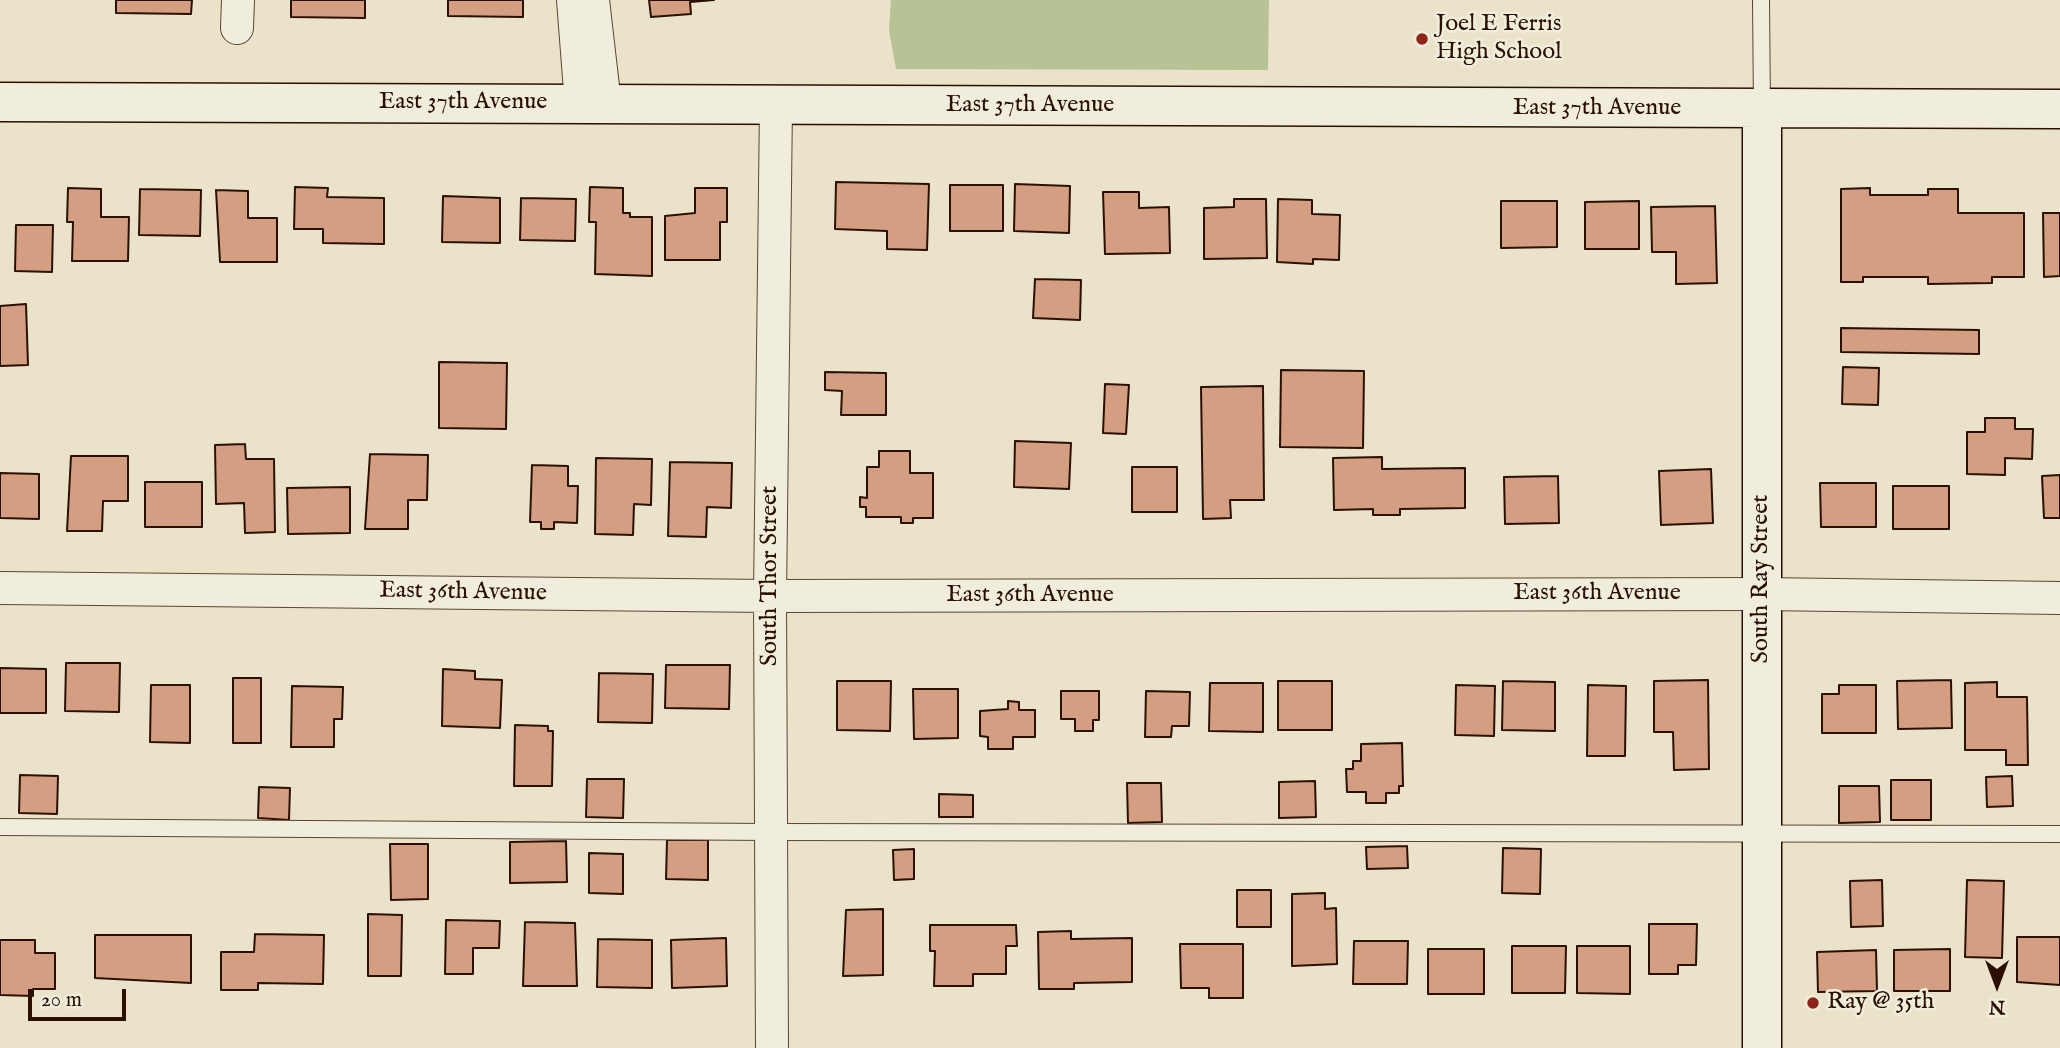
<!DOCTYPE html>
<html>
<head>
<meta charset="utf-8">
<style>
  body { margin:0 }
  #map { position:relative; width:2060px; height:1048px; overflow:hidden; background:#eae3c9; font-family:"IM FELL English",serif }
  canvas { display:block }
  .north { position:absolute; left:1962px; top:950px; width:70px; height:70px; -webkit-text-stroke:5px #f1eddc; paint-order:stroke; rotate:180deg; font-size:19px; font-weight:700; line-height:28px; text-align:center; color:#2b1000 }
  .north::after { content:''; display:block; margin:auto; width:24px; height:32px; background:#2b1000; clip-path:polygon(50% 0,100% 100%,50% 72%,0 100%) }
  .scale { position:absolute; left:28px; top:989px; width:98px; height:32px; box-sizing:border-box; border:4px solid #2b1000; border-top:0; padding-left:9px; font-size:21px; line-height:24px; white-space:nowrap; color:#2b1000; -webkit-text-stroke:5px #f1eddc; paint-order:stroke }
</style>
</head>
<body>
<div id="map">
<canvas width="2060" height="1048"></canvas>
<div class="north">N</div>
<div class="scale">20 m</div>
</div>
<script>
const g = document.querySelector('canvas').getContext('2d');
g.lineJoin = 'round';
function paint(path, color) {
  g.fillStyle = color;
  g.fill(path, 'evenodd');
}
function shape(rows) {
  const path = new Path2D();
  for (const r of rows) {
    path.moveTo(r[0], r[1]);
    for (let i = 2; i < r.length; i += 2) path.lineTo(r[i], r[i + 1]);
  }
  return path;
}
function strokePath(path, color, width, dash) {
  g.strokeStyle = color;
  g.lineWidth = width;
  g.lineCap = dash ? 'butt' : 'round';
  g.setLineDash(dash || []);
  g.stroke(path);
}
function label(font, color, halo, rows, align = 'center') {
  g.font = font + ' "IM FELL English",serif';
  g.lineWidth = 5;
  g.setLineDash([]);
  g.textBaseline = 'middle';
  g.strokeStyle = halo;
  g.fillStyle = color;
  for (const [text, x, y, turn = 0] of rows) {
    g.save();
    g.translate(x, y);
    g.rotate((+turn || 0) * Math.PI / 180);
    g.textAlign = isNaN(turn) ? turn : align;
    if (halo) g.strokeText(text, 0, 0);
    g.fillText(text, 0, 0);
    g.restore();
  }
}
const green = shape([
  [891,0,1269,0,1268,70,896,69,889,30]
]);
const building = shape([
  [116,0,192,0,191,14,116,13,116,0],
  [291,0,365,0,365,18,291,17,291,0],
  [448,0,523,0,523,17,448,16,448,0],
  [649,0,714,0,690,2,691,14,651,17,649,0],
  [836,182,929,184,927,250,887,249,887,231,835,229,836,182],
  [1015,184,1070,186,1069,233,1014,231,1015,184],
  [950,185,1003,185,1003,231,950,231,950,185],
  [295,187,328,188,327,197,384,198,384,244,323,243,323,229,294,229,295,187],
  [590,187,623,188,623,213,630,213,630,217,652,217,652,276,595,274,596,222,589,222,590,187],
  [68,188,101,189,101,217,129,217,128,261,72,261,73,222,67,222,68,188],
  [695,188,727,188,727,222,720,222,720,260,665,260,665,216,695,213,695,188],
  [1870,188,1870,195,1928,195,1928,189,1958,189,1958,213,2024,213,2024,277,1992,277,1992,283,1928,284,1928,277,1863,277,1863,282,1841,282,1841,189,1870,188],
  [140,189,201,190,200,236,139,235,140,189],
  [216,190,248,191,248,218,277,218,277,262,220,262,216,190],
  [1103,192,1139,192,1139,208,1169,207,1170,253,1105,254,1103,192],
  [443,196,500,198,500,243,442,242,443,196],
  [521,198,576,199,575,241,520,240,521,198],
  [1234,199,1266,199,1267,258,1204,259,1204,208,1234,207,1234,199],
  [1278,199,1312,200,1312,214,1340,215,1339,260,1313,259,1313,264,1277,262,1278,199],
  [1501,201,1557,201,1557,247,1501,248,1501,201],
  [1639,201,1639,249,1585,249,1585,202,1639,201],
  [1715,206,1717,283,1676,284,1676,252,1652,252,1651,207,1715,206],
  [2043,213,2060,213,2060,276,2044,277,2043,213],
  [16,225,53,225,52,272,15,271,16,225],
  [1035,279,1081,280,1080,320,1033,318,1035,279],
  [26,304,28,365,0,366,0,306,26,304],
  [1841,328,1979,330,1979,354,1841,352,1841,328],
  [439,362,507,363,506,429,439,428,439,362],
  [1843,367,1879,368,1878,405,1842,404,1843,367],
  [1281,370,1364,371,1363,448,1280,447,1281,370],
  [825,372,886,373,886,415,841,415,842,391,825,390,825,372],
  [1105,384,1129,385,1126,434,1103,433,1105,384],
  [1263,386,1264,500,1230,500,1231,518,1203,519,1201,387,1263,386],
  [1985,418,2015,418,2015,429,2033,429,2032,459,2005,458,2005,475,1967,474,1967,432,1985,432,1985,418],
  [1015,441,1071,443,1069,489,1014,487,1015,441],
  [245,444,246,459,274,459,275,532,245,533,244,503,216,504,215,445,245,444],
  [879,451,910,451,910,473,933,473,933,518,913,518,913,523,901,523,901,517,866,517,866,507,860,507,860,497,867,498,867,467,879,467,879,451],
  [370,454,428,455,427,500,408,500,408,529,365,529,370,454],
  [71,456,128,456,128,501,103,501,102,531,67,531,71,456],
  [1382,457,1382,469,1465,468,1465,508,1400,509,1400,515,1373,515,1373,509,1334,510,1333,458,1382,457],
  [596,458,652,459,651,505,634,504,633,535,595,534,596,458],
  [670,462,732,463,731,508,707,507,706,537,668,536,670,462],
  [532,465,568,466,568,486,578,486,577,523,554,522,554,529,541,529,541,522,530,522,532,465],
  [1132,467,1177,467,1177,512,1132,512,1132,467],
  [1711,469,1713,523,1661,525,1659,471,1711,469],
  [0,473,39,474,39,519,0,518,0,473],
  [2060,475,2060,518,2044,518,2042,476,2060,475],
  [1558,476,1559,523,1505,524,1504,477,1558,476],
  [145,482,202,482,202,527,145,527,145,482],
  [1820,483,1876,483,1876,527,1821,527,1820,483],
  [1893,486,1949,486,1949,529,1893,529,1893,486],
  [350,487,350,533,288,534,287,488,350,487],
  [66,663,120,663,119,712,65,711,66,663],
  [666,665,730,665,729,709,665,708,666,665],
  [0,668,46,669,46,713,0,713,0,668],
  [443,669,475,671,475,679,502,680,500,728,442,726,443,669],
  [599,673,653,674,652,723,598,722,599,673],
  [233,678,261,678,261,743,233,743,233,678],
  [1708,680,1709,769,1674,770,1673,732,1654,732,1654,681,1708,680],
  [1951,680,1952,728,1898,729,1897,681,1951,680],
  [837,681,891,681,890,731,837,730,837,681],
  [1278,681,1332,681,1332,730,1278,730,1278,681],
  [1503,681,1555,682,1555,731,1502,730,1503,681],
  [1997,682,1997,697,2027,697,2028,765,2006,765,2006,750,1965,750,1965,683,1997,682],
  [1210,683,1263,683,1263,732,1209,731,1210,683],
  [151,685,190,685,190,743,150,742,151,685],
  [1456,685,1495,686,1494,736,1455,735,1456,685],
  [1588,685,1626,686,1625,756,1587,756,1588,685],
  [1839,685,1876,685,1876,733,1822,733,1822,694,1839,694,1839,685],
  [292,686,343,687,342,719,334,719,334,747,291,747,292,686],
  [913,689,958,689,958,738,914,739,913,689],
  [1061,691,1099,691,1099,720,1093,720,1093,731,1075,731,1075,719,1061,719,1061,691],
  [1146,691,1190,692,1189,726,1172,726,1171,737,1145,737,1146,691],
  [1008,701,1019,702,1019,710,1035,710,1035,737,1013,737,1013,749,988,749,988,737,980,736,980,711,1008,709,1008,701],
  [515,725,548,726,548,731,553,731,552,786,514,786,515,725],
  [1402,743,1403,786,1399,786,1399,793,1386,793,1386,803,1366,803,1366,792,1347,792,1346,769,1353,769,1353,761,1361,761,1361,744,1402,743],
  [20,775,58,776,57,814,19,813,20,775],
  [2012,776,2013,806,1987,807,1986,777,2012,776],
  [587,779,624,779,623,818,586,817,587,779],
  [1891,780,1931,780,1931,820,1891,820,1891,780],
  [1315,781,1316,817,1279,818,1279,782,1315,781],
  [1127,783,1161,783,1162,822,1128,823,1127,783],
  [1839,786,1879,786,1880,822,1839,823,1839,786],
  [259,787,290,788,289,820,258,818,259,787],
  [939,794,973,795,973,817,939,817,939,794],
  [667,840,708,840,708,880,666,879,667,840],
  [566,841,567,882,510,883,510,842,566,841],
  [390,844,428,844,428,899,391,900,390,844],
  [1407,846,1408,868,1367,869,1366,847,1407,846],
  [1503,848,1541,849,1540,894,1502,893,1503,848],
  [914,849,914,879,894,880,893,850,914,849],
  [589,853,623,854,623,894,589,893,589,853],
  [1882,880,1883,926,1851,927,1850,881,1882,880],
  [1967,880,2004,881,2002,958,1965,957,1967,880],
  [1237,890,1271,890,1271,927,1237,927,1237,890],
  [1325,893,1325,909,1336,908,1337,964,1292,966,1292,894,1325,893],
  [883,909,883,975,843,976,846,910,883,909],
  [368,914,402,915,401,976,368,976,368,914],
  [446,920,500,921,499,948,473,948,473,974,445,974,446,920],
  [525,922,575,923,577,986,523,986,525,922],
  [1649,924,1697,924,1696,965,1678,965,1678,974,1649,974,1649,924],
  [930,925,1016,925,1017,946,1006,946,1006,974,973,974,973,986,934,986,935,951,930,951,930,925],
  [1071,931,1071,939,1132,938,1132,982,1074,983,1074,989,1039,989,1038,932,1071,931],
  [255,934,324,935,323,984,258,983,258,990,221,990,221,952,254,952,255,934],
  [95,935,191,935,191,983,95,978,95,935],
  [2017,937,2060,937,2060,985,2017,982,2017,937],
  [726,938,727,986,672,988,671,940,726,938],
  [598,939,652,940,652,988,597,987,598,939],
  [0,940,35,940,35,953,55,953,55,989,33,989,33,996,0,995,0,940],
  [1354,941,1408,941,1407,984,1353,984,1354,941],
  [1180,944,1243,944,1243,998,1209,998,1209,988,1181,988,1180,944],
  [1512,946,1566,946,1565,993,1512,993,1512,946],
  [1577,946,1630,946,1630,994,1577,993,1577,946],
  [1428,949,1484,949,1484,994,1428,994,1428,949],
  [1950,949,1950,991,1894,991,1894,950,1950,949],
  [1876,950,1877,991,1818,992,1817,952,1876,950]
]);
const lane = shape([
  [1761,0,1762,110],
  [0,827,771,832,2060,834]
]);
const street = shape([
  [573,0,581,104],
  [593,0,605,104],
  [237,28,238,0],
  [0,588,770,596,1762,594,2060,598],
  [772,1048,770,596,776,105]
]);
const secondary = shape([
  [0,102,2060,109],
  [1762,1048,1762,110]
]);
const markers = [
  [1422,39,7,"#8f2418"],
  [1813,1003,7,"#8f2418"]
];
const poiNames = [
  ["Joel E Ferris",1436,25],
  ["High School",1436,53],
  ["Ray @ 35th",1827,1003]
];
const streetNames = [
  ["East 37th Avenue",463,103],
  ["East 37th Avenue",1030,106],
  ["East 37th Avenue",1597,109],
  ["South Thor Street",771,576,-90],
  ["South Ray Street",1762,579,-90],
  ["East 36th Avenue",463,593,1],
  ["East 36th Avenue",1597,594],
  ["East 36th Avenue",1030,596]
];
paint(green, '#b8c395');
paint(building, '#d49e83');
strokePath(building, '#2b1000', 2);
strokePath(lane, '#5b4532', 18);
strokePath(street, '#5b4532', 34);
strokePath(secondary, '#2b1000', 41);
strokePath(lane, '#f1eddc', 16);
strokePath(street, '#f1eddc', 32);
strokePath(secondary, '#f1eddc', 38);
for (const [x, y, r, color] of markers) {
  const dot = new Path2D();
  dot.arc(x, y, r, 0, 2 * Math.PI);
  g.fillStyle = color;
  g.fill(dot);
  strokePath(dot, '#f1eddc', 2.5);
}
label('24px', '#2b1000', '#f1eddc', poiNames, 'left');
label('24px', '#2b1000', '#f1eddc', streetNames);
</script>
</body>
</html>
